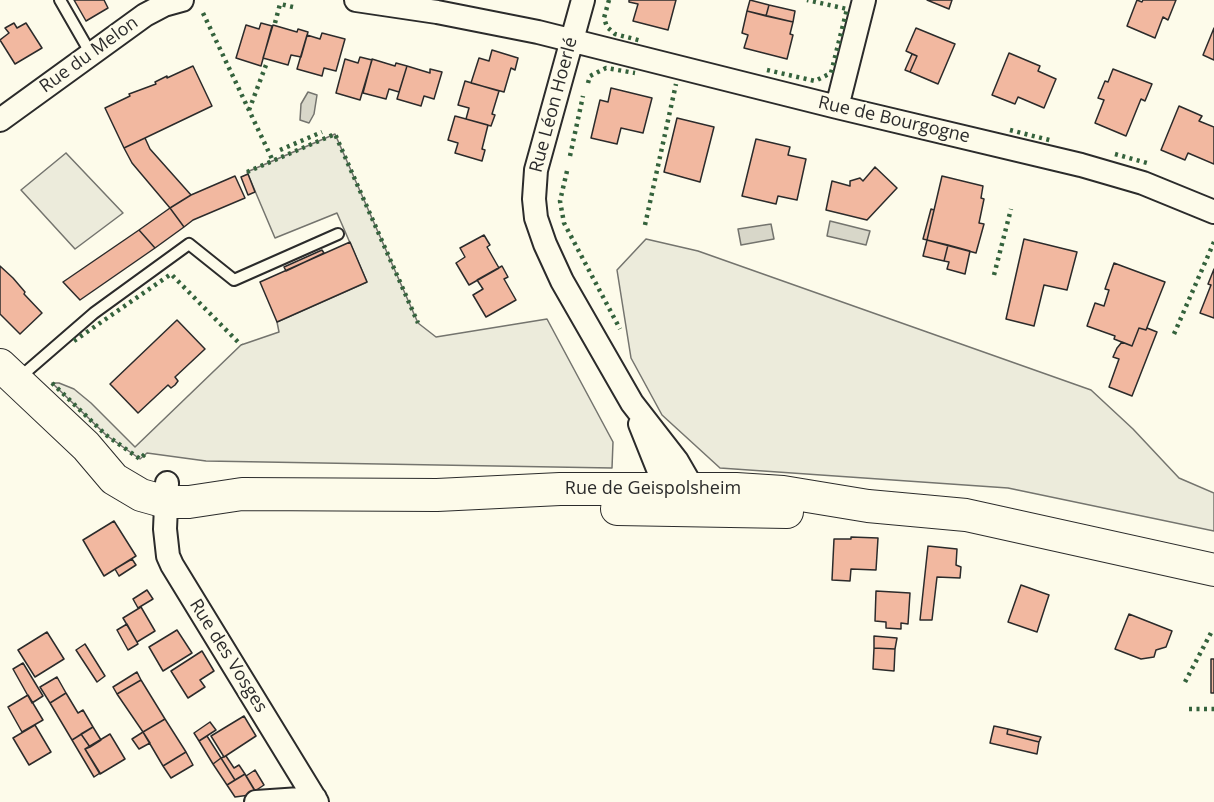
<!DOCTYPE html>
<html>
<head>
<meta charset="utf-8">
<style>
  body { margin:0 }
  canvas { display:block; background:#fdfbea }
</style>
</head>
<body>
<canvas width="1214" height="802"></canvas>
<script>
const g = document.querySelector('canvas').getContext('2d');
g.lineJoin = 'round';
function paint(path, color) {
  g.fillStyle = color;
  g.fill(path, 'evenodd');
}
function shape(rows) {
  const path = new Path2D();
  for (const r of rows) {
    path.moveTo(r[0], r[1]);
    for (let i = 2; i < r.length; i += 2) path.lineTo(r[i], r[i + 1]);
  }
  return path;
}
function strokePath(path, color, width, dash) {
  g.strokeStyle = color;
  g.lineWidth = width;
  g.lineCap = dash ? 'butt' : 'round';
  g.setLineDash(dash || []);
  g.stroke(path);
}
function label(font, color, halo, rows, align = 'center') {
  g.font = font + ' "Open Sans",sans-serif';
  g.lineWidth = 4.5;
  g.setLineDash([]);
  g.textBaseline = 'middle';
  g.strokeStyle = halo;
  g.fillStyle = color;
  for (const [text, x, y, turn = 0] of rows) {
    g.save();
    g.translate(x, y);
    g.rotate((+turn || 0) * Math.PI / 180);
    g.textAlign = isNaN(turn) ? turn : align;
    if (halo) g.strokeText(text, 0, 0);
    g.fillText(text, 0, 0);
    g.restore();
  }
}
const green = shape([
  [335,134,418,323,436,337,547,319,613,442,612,468,206,461,147,453,140,459,106,435,52,383,59,383,74,389,91,403,135,447,241,345,279,332,277,322,367,282,337,213,275,238,247,172,335,134],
  [66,153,123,213,75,249,21,190,66,153],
  [646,239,698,251,1091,390,1133,429,1179,478,1214,493,1214,531,1008,488,720,468,662,415,631,358,617,270,646,239]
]);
const water = shape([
  [308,92,317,95,314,114,309,123,300,120,301,104,308,92],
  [830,221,870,231,866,245,827,236,830,221],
  [771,224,774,239,741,245,738,229,771,224]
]);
const building = shape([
  [74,0,104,0,108,8,86,21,74,0],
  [629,0,676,0,668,30,633,21,638,4,629,2,629,0],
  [750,0,769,5,766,16,747,11,750,0],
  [927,0,952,0,949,9,927,0],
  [1137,0,1142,2,1143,0,1176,0,1168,20,1163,17,1155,38,1127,26,1137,0],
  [769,5,795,11,793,22,766,16,769,5],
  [747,11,793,22,790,34,793,35,787,59,744,48,748,35,742,33,747,11],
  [14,23,17,28,26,23,42,48,15,64,0,40,9,33,5,28,14,23],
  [261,23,272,26,261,66,236,58,246,25,259,29,261,23],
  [273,25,297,32,298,29,308,32,301,57,291,55,288,65,263,58,273,25],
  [916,28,955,44,938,84,910,72,917,56,906,51,916,28],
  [1214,28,1214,60,1203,55,1214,28],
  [322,33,345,39,336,71,324,68,322,76,297,69,307,35,320,39,322,33],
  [492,50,518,58,515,70,511,68,504,92,471,83,479,58,489,61,492,50],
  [1009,53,1040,66,1038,71,1056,79,1044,108,1018,97,1015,104,992,95,1009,53],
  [912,54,917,56,910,72,905,70,912,54],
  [360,57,372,60,360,100,336,93,345,59,358,63,360,57],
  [372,59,395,66,396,63,407,66,399,92,389,89,386,99,363,93,372,59],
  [193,66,212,106,124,148,105,108,130,96,129,94,156,84,155,82,167,76,167,78,193,66],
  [407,66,430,73,430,69,442,72,434,99,424,96,421,106,397,99,407,66],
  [1113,69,1152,84,1145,101,1141,99,1126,136,1095,123,1104,100,1098,98,1105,81,1108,82,1113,69],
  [465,81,499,91,492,114,495,115,491,126,466,119,469,108,458,105,465,81],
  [611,88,652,98,643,133,621,128,617,144,591,138,600,100,608,102,611,88],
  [1179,106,1202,116,1199,121,1214,127,1214,164,1188,153,1185,160,1161,150,1179,106],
  [455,116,488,125,482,149,485,150,482,161,455,153,458,143,448,140,455,116],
  [677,118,714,127,700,182,664,172,677,118],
  [145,138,150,149,191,195,170,208,132,163,124,148,145,138],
  [756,139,790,147,788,155,806,159,797,200,778,196,776,204,742,196,756,139],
  [875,167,897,188,867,220,826,210,832,181,850,186,850,181,860,178,863,181,875,167],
  [248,174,255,192,248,195,241,177,248,174],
  [235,176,245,198,193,220,184,227,170,208,191,195,235,176],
  [942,176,983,186,981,198,984,199,979,223,984,224,976,253,927,240,942,176],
  [170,208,184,227,155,248,139,230,170,208],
  [931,209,934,210,927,240,923,239,931,209],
  [139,230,155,248,80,300,63,282,139,230],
  [484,235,490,245,487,247,499,268,469,285,456,263,465,257,460,248,484,235],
  [1024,239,1077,252,1067,290,1044,285,1034,326,1006,319,1024,239],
  [927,240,948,245,944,261,923,256,927,240],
  [350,242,367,282,277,322,260,282,350,242],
  [948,245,970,251,965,274,947,269,949,262,944,261,948,245],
  [322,250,324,253,286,271,284,267,322,250],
  [1114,263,1165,282,1146,330,1139,328,1132,346,1114,339,1115,336,1087,326,1095,303,1104,306,1109,290,1105,289,1114,263],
  [0,266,13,278,25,292,24,294,42,313,20,334,0,314,0,266],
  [502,266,508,277,504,279,516,300,486,317,473,295,483,289,477,280,502,266],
  [1214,269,1214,318,1200,313,1211,285,1208,284,1214,269],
  [177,320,205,349,175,377,178,381,175,385,171,388,168,385,138,413,110,384,177,320],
  [1139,328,1146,330,1147,328,1157,332,1132,396,1109,387,1119,359,1113,357,1117,348,1122,342,1132,346,1139,328],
  [114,521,136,556,104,576,83,540,114,521],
  [851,537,878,538,876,570,851,569,850,581,832,580,834,539,851,539,851,537],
  [928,546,957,549,956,565,961,567,960,578,937,577,932,620,920,620,928,546],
  [132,559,136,565,119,576,115,569,132,559],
  [1021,585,1049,595,1037,632,1008,622,1021,585],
  [147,590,153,599,138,608,133,599,147,590],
  [876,591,910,593,908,624,901,623,901,629,886,628,886,622,875,621,876,591],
  [141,607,155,631,137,642,123,618,141,607],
  [1129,614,1172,631,1166,647,1156,650,1154,657,1141,659,1115,649,1129,614],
  [127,624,138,644,128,650,117,630,127,624],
  [177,630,192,653,163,671,149,647,177,630],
  [47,632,64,659,35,677,18,650,47,632],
  [874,636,897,638,895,649,874,648,874,636],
  [85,644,105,676,97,682,76,650,85,644],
  [874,648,895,649,894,671,873,669,874,648],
  [202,651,214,671,200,680,205,687,188,698,171,671,202,651],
  [1211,659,1214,659,1214,693,1211,693,1211,659],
  [23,663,43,696,32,703,13,669,23,663],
  [137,672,141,680,117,694,113,687,137,672],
  [57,677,66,693,50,703,40,687,57,677],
  [141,680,165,719,143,732,117,694,141,680],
  [66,693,78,713,83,710,93,727,72,740,50,703,66,693],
  [28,695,43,720,22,732,8,707,28,695],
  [244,716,256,736,224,757,211,736,244,716],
  [165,719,186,752,163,766,143,732,165,719],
  [210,722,216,730,199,741,194,733,210,722],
  [35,725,51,752,29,765,13,738,35,725],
  [994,726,1008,729,1007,734,1039,742,1037,754,990,743,994,726],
  [93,727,101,740,90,747,81,734,93,727],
  [1008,729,1041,737,1039,742,1007,734,1008,729],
  [143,732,150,743,139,749,132,739,143,732],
  [81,734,90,747,85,749,100,773,94,777,72,740,81,734],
  [110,734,125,759,100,774,85,749,110,734],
  [207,736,221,758,213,764,199,741,207,736],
  [186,752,193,765,171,778,163,766,186,752],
  [226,756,234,768,239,765,245,774,235,780,221,758,226,756],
  [221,758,235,780,227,785,213,764,221,758],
  [255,770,264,785,255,791,246,776,255,770],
  [245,774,257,794,235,797,227,785,245,774]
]);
const service = shape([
  [60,0,91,54],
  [19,378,94,313,189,244,234,280,338,234]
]);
const minor = shape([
  [356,0,437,12,538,32,837,107,1081,165,1143,183,1214,212],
  [583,0,536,170,534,199,536,218,545,244,562,281,632,403,677,461,699,499],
  [837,107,864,0],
  [0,120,145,15,164,5,182,0],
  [640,424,670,499],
  [167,483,165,529,168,556,172,565,317,802],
  [256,802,315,798]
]);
const secondary = shape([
  [0,365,86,446,114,479,141,495,166,502,189,502,242,494,437,495,560,489,736,489,783,492,868,506,966,515,1214,570],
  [617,509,787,512]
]);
const hedge = shape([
  [609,0,604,18,607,27,615,34,642,41],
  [203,13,273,161],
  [275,23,280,4,293,7],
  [767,70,815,81,831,73,847,9,807,0],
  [588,83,590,76,606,68,635,73],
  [249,110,266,65],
  [1010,130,1053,141],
  [280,150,322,132],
  [1115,154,1147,163],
  [570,156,583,96],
  [567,171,560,201,564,223,620,329],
  [247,172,335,134,418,323],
  [645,225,676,84],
  [994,275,1011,209],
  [1174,334,1214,242],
  [74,341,171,274,241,345],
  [52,383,106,435,140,459,146,453],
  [1185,682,1213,629],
  [1189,709,1214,709]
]);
const streetNames = [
  ["Rue du Melon",89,55,-36],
  ["Rue Léon Hoerlé",554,105,-75],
  ["Rue de Bourgogne",894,120,13],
  ["Rue de Geispolsheim",653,489],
  ["Rue des Vosges",228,656,58]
];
paint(green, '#ecebdb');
strokePath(green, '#74746e', 1.5);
paint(water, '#d8d7c9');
strokePath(water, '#74746e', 1.5);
paint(building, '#f2b8a0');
strokePath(building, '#2b2b2b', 1.5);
strokePath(service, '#2b2b2b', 14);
strokePath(minor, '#2b2b2b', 26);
strokePath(secondary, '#2b2b2b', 34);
strokePath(service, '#fdfbea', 10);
strokePath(minor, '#fdfbea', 22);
strokePath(secondary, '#fdfbea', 32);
strokePath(hedge, '#34623c', 4.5, [3, 4.5]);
label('18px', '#2b2b2b', '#fdfbea', streetNames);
</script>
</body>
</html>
